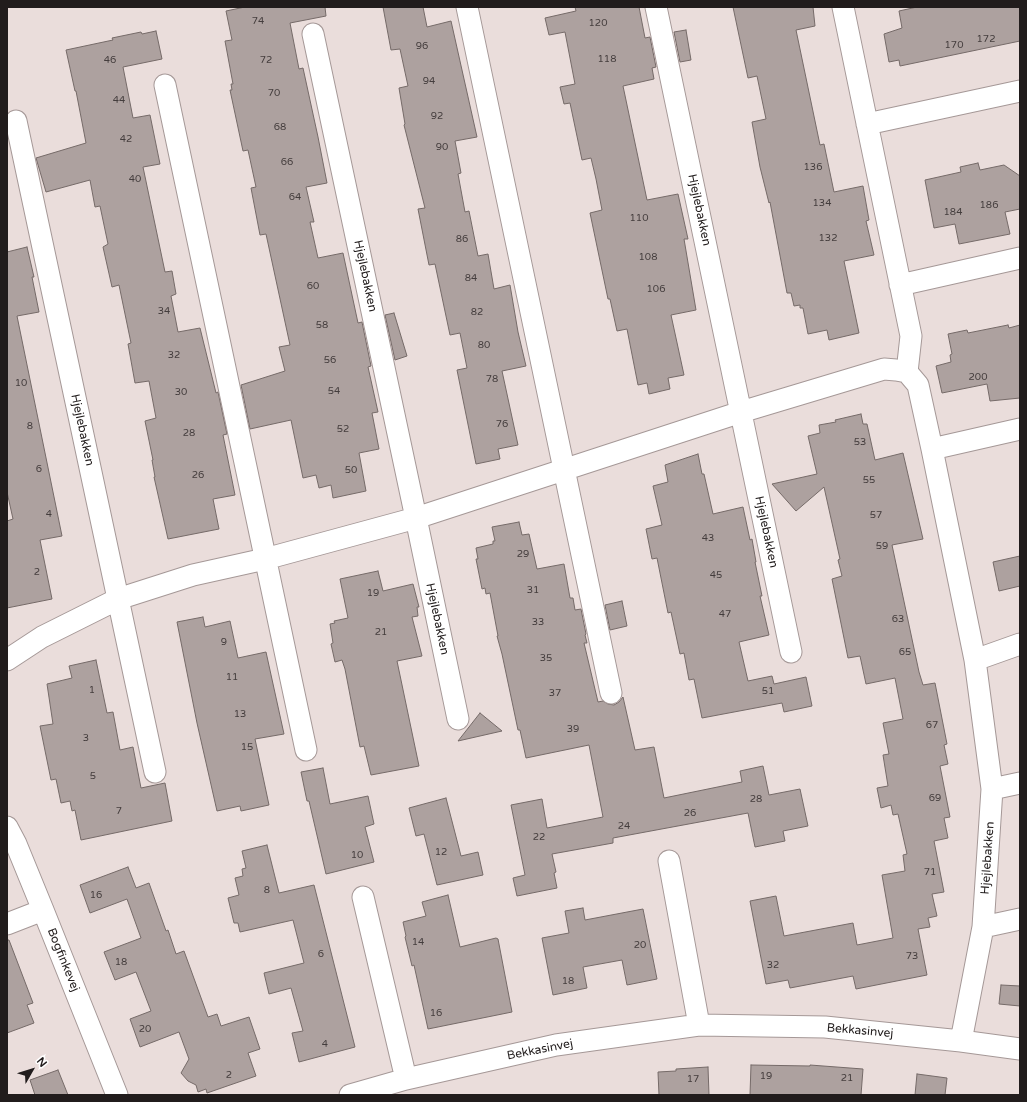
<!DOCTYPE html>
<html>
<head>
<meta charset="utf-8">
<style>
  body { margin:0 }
  #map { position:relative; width:1027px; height:1102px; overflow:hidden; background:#eadddb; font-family:"Varela Round",sans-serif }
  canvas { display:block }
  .frame { position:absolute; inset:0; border:8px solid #211c1c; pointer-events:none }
  .north { position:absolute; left:12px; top:1050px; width:40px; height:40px; -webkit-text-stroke:3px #fff; paint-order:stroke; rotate:51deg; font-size:11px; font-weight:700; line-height:16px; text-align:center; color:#211c1c }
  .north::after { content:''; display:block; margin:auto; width:14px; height:18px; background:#211c1c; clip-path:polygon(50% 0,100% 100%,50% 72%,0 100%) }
</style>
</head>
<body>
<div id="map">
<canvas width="1027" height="1102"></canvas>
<div class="frame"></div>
<div class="north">N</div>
</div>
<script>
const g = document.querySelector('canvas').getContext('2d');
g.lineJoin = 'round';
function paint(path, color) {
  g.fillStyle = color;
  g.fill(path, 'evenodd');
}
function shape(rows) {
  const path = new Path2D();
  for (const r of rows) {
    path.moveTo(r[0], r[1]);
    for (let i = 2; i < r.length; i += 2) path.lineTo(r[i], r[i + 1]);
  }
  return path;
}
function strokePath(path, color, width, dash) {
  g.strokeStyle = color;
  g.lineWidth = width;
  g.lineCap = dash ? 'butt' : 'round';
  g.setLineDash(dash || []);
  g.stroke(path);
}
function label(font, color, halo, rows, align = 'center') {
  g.font = font + ' "Varela Round",sans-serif';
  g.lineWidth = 3;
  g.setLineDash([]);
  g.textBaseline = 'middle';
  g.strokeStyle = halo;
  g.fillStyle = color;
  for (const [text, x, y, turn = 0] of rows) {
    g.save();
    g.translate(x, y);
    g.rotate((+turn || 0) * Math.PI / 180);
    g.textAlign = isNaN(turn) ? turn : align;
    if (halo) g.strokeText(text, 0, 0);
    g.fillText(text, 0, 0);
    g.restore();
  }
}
const building = shape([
  [245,7,325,7,326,16,290,23,299,69,303,68,318,137,327,183,306,187,314,222,310,222,318,258,343,253,358,323,362,322,371,366,368,367,378,412,372,413,379,449,359,453,366,491,333,498,331,485,319,488,316,475,303,478,291,420,250,429,241,385,285,371,279,347,290,345,266,234,260,235,251,188,256,187,248,150,243,151,230,90,232,90,231,84,233,84,225,41,232,40,226,11,245,7],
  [383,7,423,7,427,27,451,21,477,137,455,141,461,173,458,174,465,212,469,211,478,256,488,254,494,289,510,285,518,332,526,366,502,371,518,445,498,449,500,459,476,464,457,370,467,368,460,333,450,335,435,264,429,265,418,209,425,208,404,125,405,124,399,88,408,86,400,49,391,50,383,7],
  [575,7,639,7,645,38,650,37,656,67,652,68,654,79,623,86,647,200,678,194,688,239,684,239,696,310,671,315,684,375,668,378,670,389,649,394,647,383,638,385,627,329,617,331,610,299,608,299,590,213,602,210,596,179,591,158,582,160,570,103,564,104,560,87,575,84,565,32,549,35,545,18,576,11,575,7],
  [733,7,813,7,815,26,796,30,820,145,824,144,834,192,863,186,869,220,866,221,874,255,844,261,859,333,829,340,827,330,808,334,803,308,800,308,800,305,794,306,791,293,787,293,770,202,769,203,760,167,752,122,766,119,757,76,748,78,733,7],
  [917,7,1020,7,1020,41,900,66,899,60,889,62,884,34,902,28,899,11,917,7],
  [686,30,691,60,680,62,674,32,686,30],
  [156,31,162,59,123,67,133,118,150,115,160,164,143,167,165,272,172,271,176,294,171,296,178,332,200,328,216,393,218,392,227,434,223,435,235,495,213,499,219,529,168,539,154,477,155,477,152,460,153,460,145,421,156,418,149,381,135,383,128,344,131,343,119,285,112,287,103,247,108,244,100,206,95,207,90,180,46,192,36,158,86,143,76,91,75,91,66,50,113,40,112,38,141,32,142,34,156,31],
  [978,163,980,170,1004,165,1020,176,1020,209,1005,212,1010,234,959,244,955,224,934,228,925,180,961,172,960,167,978,163],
  [27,247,34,277,32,277,39,312,17,316,62,536,40,540,52,599,7,608,7,521,13,519,7,492,7,252,27,247],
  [394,313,407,356,395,360,385,315,394,313],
  [1008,325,1009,328,1020,325,1020,398,990,401,987,384,942,393,936,366,951,362,950,355,952,354,948,334,967,330,968,333,1008,325],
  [861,414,863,424,867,424,875,460,903,453,923,539,892,545,919,672,923,685,935,683,947,744,944,745,948,764,940,766,950,817,944,818,948,838,934,841,944,892,932,894,937,916,928,918,930,927,918,929,927,975,856,989,853,976,790,988,788,980,766,984,750,901,776,896,784,936,853,923,857,945,893,938,882,875,905,871,903,855,907,854,898,814,893,815,891,805,881,808,877,788,888,786,883,755,889,754,883,723,903,719,895,678,866,684,860,656,848,658,832,579,842,576,838,560,840,559,824,487,796,511,772,484,817,474,808,436,820,433,819,425,836,422,835,420,861,414],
  [698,454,702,474,704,474,713,514,743,507,750,540,752,539,756,562,755,562,762,596,760,596,769,635,739,642,748,681,772,676,774,684,806,677,812,706,784,712,782,703,702,718,694,679,689,680,684,653,680,654,671,612,668,613,657,558,652,559,646,529,662,525,653,486,668,482,665,465,698,454],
  [519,522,522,535,529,534,537,569,564,564,570,598,573,598,575,610,581,609,586,634,585,635,587,643,584,643,598,702,603,701,608,704,614,705,619,702,623,697,635,750,654,747,664,798,742,782,740,771,763,766,769,795,800,789,808,826,783,831,785,841,755,847,748,813,613,838,613,843,552,854,556,872,554,873,557,888,517,896,513,878,525,875,511,805,542,799,547,828,603,817,589,745,526,758,520,730,518,730,502,654,497,636,498,636,490,593,486,594,485,588,482,589,476,559,478,559,476,548,493,544,493,541,495,541,492,527,519,522],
  [1020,556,1020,586,999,591,993,562,1020,556],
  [378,571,383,591,413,584,419,607,417,607,418,616,412,617,422,656,397,661,419,766,371,775,364,746,360,747,345,669,342,660,335,662,331,644,333,643,330,624,335,623,334,621,348,618,340,579,378,571],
  [622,601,627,626,610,630,605,605,622,601],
  [203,617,205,627,230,621,238,658,266,652,284,734,255,739,269,805,241,811,240,806,217,811,197,723,177,622,203,617],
  [96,660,107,713,113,712,120,750,133,747,141,788,165,783,172,821,81,840,75,810,72,811,70,801,61,803,56,779,51,780,40,726,53,724,47,684,72,678,69,666,96,660],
  [480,713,502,731,458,741,480,713],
  [323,768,330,804,368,796,374,824,365,827,374,862,326,874,309,801,307,801,301,772,323,768],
  [446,798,461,856,478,852,483,875,437,885,424,834,416,836,409,808,446,798],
  [267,845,279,893,314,885,355,1047,299,1062,292,1033,303,1031,291,988,269,994,264,973,304,963,293,920,240,932,238,923,234,923,228,898,239,895,235,878,243,876,242,869,246,868,242,851,267,845],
  [128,867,136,888,149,883,166,931,168,930,176,954,184,951,208,1017,217,1014,221,1026,249,1017,260,1049,248,1053,256,1076,207,1093,206,1089,198,1092,196,1085,188,1081,181,1073,189,1059,179,1032,140,1047,130,1019,151,1011,136,972,115,980,104,952,141,938,127,899,90,913,80,885,128,867],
  [448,895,460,947,496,938,498,939,512,1012,428,1029,414,965,412,966,405,937,406,936,403,922,426,916,422,902,448,895],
  [583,908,585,920,643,909,657,979,627,985,622,960,583,967,587,988,553,995,542,938,569,933,565,911,583,908],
  [7,940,9,940,33,1003,27,1005,34,1023,7,1033,7,940],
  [1001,985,1020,986,1020,1006,999,1004,1001,985],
  [751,1065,810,1066,810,1065,863,1069,861,1095,750,1095,751,1065],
  [708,1067,709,1095,659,1095,658,1072,676,1071,676,1069,708,1067],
  [58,1070,68,1095,35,1095,30,1080,58,1070],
  [917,1074,947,1078,945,1095,915,1095,917,1074]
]);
const minor = shape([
  [467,7,611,693],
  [656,7,791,652],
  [843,7,911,336,907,372],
  [313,34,416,518,458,719],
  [165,85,306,750],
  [16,121,155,772],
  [867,124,1020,91],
  [900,285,1020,258],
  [932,449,1020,429],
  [7,660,42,637,118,599,193,575,265,559,416,518,741,412,884,369,896,370,907,372,918,385,932,449,975,660,992,789,983,927,961,1041],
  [975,660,1020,644],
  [992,789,1020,783],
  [7,827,16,844,43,910,117,1095],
  [669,861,699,1025],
  [363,897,406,1079],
  [7,924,43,910],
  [983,927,1020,919],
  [350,1095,406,1079,556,1045,699,1025,825,1027,961,1041,1020,1049]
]);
const numberNames = [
  ["74",258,21],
  ["120",598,23],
  ["172",986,39],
  ["170",954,45],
  ["96",422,46],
  ["118",607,59],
  ["46",110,60],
  ["72",266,60],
  ["94",429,81],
  ["70",274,93],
  ["44",119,100],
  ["92",437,116],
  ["68",280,127],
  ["42",126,139],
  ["90",442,147],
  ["66",287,162],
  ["136",813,167],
  ["40",135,179],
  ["64",295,197],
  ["134",822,203],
  ["186",989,205],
  ["184",953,212],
  ["110",639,218],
  ["132",828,238],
  ["86",462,239],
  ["108",648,257],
  ["84",471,278],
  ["60",313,286],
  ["106",656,289],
  ["34",164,311],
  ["82",477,312],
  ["58",322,325],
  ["80",484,345],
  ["32",174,355],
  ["56",330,360],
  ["200",978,377],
  ["78",492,379],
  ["10",21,383],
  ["54",334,391],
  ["30",181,392],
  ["76",502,424],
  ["8",30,426],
  ["52",343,429],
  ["28",189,433],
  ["53",860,442],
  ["6",39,469],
  ["50",351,470],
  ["26",198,475],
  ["55",869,480],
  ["4",49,514],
  ["57",876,515],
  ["43",708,538],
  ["59",882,546],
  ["29",523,554],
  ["2",37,572],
  ["45",716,575],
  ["31",533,590],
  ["19",373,593],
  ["47",725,614],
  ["63",898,619],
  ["33",538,622],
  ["21",381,632],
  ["9",224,642],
  ["65",905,652],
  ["35",546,658],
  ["11",232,677],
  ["1",92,690],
  ["51",768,691],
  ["37",555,693],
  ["13",240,714],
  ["67",932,725],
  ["39",573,729],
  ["3",86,738],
  ["15",247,747],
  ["5",93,776],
  ["69",935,798],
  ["28",756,799],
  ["7",119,811],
  ["26",690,813],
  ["24",624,826],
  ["22",539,837],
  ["12",441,852],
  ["10",357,855],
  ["71",930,872],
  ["8",267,890],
  ["16",96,895],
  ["14",418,942],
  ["20",640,945],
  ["6",321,954],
  ["73",912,956],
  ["18",121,962],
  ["32",773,965],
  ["18",568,981],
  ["16",436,1013],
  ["20",145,1029],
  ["4",325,1044],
  ["2",229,1075],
  ["19",766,1076],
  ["21",847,1078],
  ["17",693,1079]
];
const streetNames = [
  ["Hjejlebakken",699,210,78],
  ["Hjejlebakken",365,276,78],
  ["Hjejlebakken",82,430,78],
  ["Hjejlebakken",766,532,78],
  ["Hjejlebakken",437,619,78],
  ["Hjejlebakken",988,858,-86],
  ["Bogfinkevej",63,960,68],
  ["Bekkasinvej",860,1031,5],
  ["Bekkasinvej",540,1050,-11]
];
paint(building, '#ada19f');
strokePath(building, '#756a68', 1);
strokePath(minor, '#a59897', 23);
strokePath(minor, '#fff', 21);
label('10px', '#443d3d', null, numberNames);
label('12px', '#211c1c', '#fff', streetNames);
</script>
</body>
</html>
